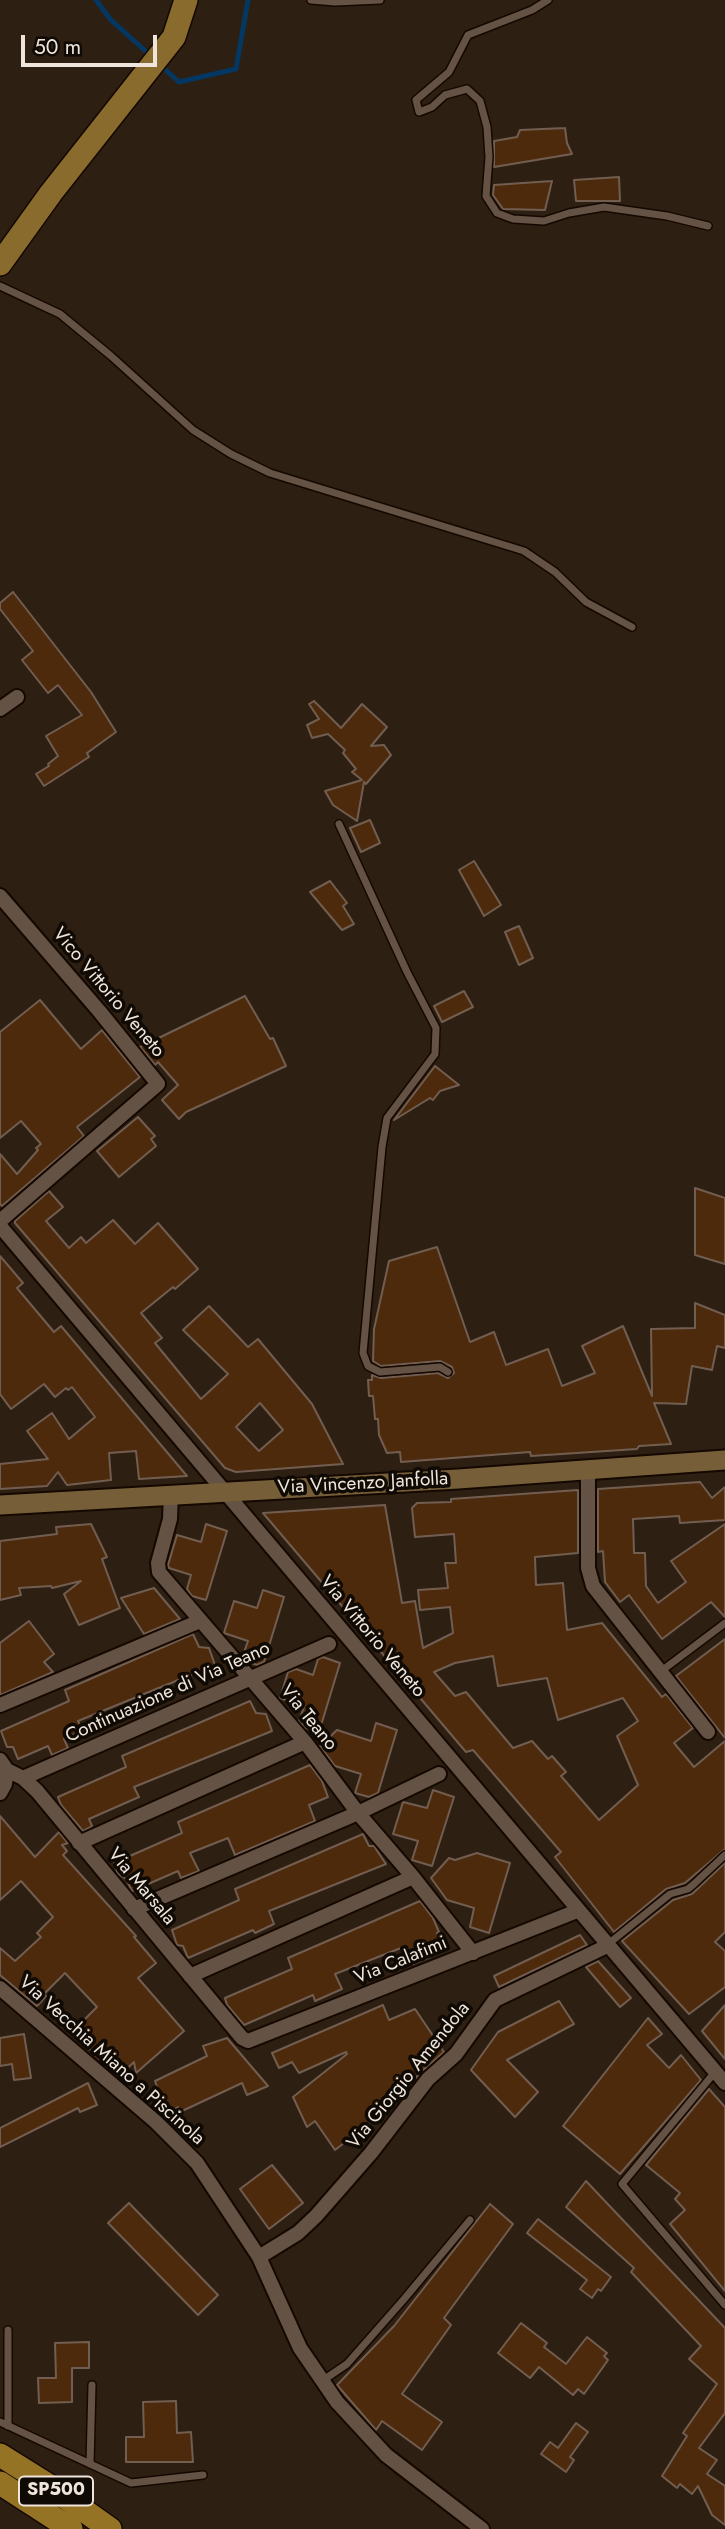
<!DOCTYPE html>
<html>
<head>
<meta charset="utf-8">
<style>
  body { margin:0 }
  #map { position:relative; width:725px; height:2529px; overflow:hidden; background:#2d1f11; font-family:Jost,sans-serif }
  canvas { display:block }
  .scale { position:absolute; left:21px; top:35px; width:136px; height:32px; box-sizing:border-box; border:4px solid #efe5dc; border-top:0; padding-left:9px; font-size:21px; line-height:24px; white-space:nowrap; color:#efe5dc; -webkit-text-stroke:5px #100a05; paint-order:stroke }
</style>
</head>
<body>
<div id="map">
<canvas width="725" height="2529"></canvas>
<div class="scale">50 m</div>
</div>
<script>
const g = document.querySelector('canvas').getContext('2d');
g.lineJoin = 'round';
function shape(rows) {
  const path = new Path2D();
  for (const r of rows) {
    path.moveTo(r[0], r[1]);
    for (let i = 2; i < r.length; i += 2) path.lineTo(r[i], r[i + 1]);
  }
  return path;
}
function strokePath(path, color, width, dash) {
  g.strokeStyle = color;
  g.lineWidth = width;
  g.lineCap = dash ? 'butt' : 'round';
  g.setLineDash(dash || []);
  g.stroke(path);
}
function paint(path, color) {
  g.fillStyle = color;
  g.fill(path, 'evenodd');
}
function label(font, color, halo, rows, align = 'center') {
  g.font = font + ' Jost,sans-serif';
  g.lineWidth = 7;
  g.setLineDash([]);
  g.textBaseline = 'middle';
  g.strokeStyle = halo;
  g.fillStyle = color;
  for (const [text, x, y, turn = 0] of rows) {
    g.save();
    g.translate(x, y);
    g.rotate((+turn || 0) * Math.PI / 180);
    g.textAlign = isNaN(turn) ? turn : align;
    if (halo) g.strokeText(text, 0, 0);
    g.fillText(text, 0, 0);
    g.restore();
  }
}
const stream = shape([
  [96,0,111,20,151,56],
  [160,65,179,82,236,69,248,0]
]);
const building = shape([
  [565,128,567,143,572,154,494,167,494,141,517,137,520,130,565,128],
  [619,177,620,201,576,201,574,180,619,177],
  [552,181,545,210,503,209,493,195,494,185,552,181],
  [13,592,91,692,116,732,87,753,89,757,44,786,36,774,49,766,48,764,58,756,46,736,82,715,58,685,48,693,22,660,33,651,0,609,0,603,13,592],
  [314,701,341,728,362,704,387,727,371,746,384,745,391,755,366,784,364,782,357,821,333,805,325,791,362,780,352,772,356,769,343,753,345,750,328,734,312,738,307,725,319,719,309,704,314,701],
  [370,820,380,843,361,852,350,828,370,820],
  [474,861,501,905,484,916,459,870,474,861],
  [330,881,347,903,343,906,354,924,342,930,310,892,330,881],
  [519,926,533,958,519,965,505,932,519,926],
  [464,991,473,1007,442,1022,434,1006,464,991],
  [245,996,270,1039,273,1038,286,1066,186,1112,179,1119,162,1100,178,1085,158,1062,155,1065,140,1047,245,996],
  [40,1000,81,1049,102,1030,140,1077,77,1127,84,1136,2,1206,0,1204,0,1154,17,1174,38,1150,36,1148,41,1144,21,1121,0,1138,0,1032,40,1000],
  [435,1066,459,1085,440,1091,433,1100,430,1098,394,1120,435,1066],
  [138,1117,155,1136,151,1139,156,1146,119,1177,97,1151,138,1117],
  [695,1188,725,1198,725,1264,695,1255,695,1188],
  [49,1191,63,1207,46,1221,69,1248,81,1237,86,1243,113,1220,135,1244,158,1223,198,1269,175,1289,173,1287,141,1313,162,1338,155,1343,201,1399,228,1374,183,1330,209,1306,248,1347,258,1339,312,1404,343,1464,236,1472,225,1468,15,1223,15,1221,49,1191],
  [260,1403,283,1430,259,1451,236,1427,260,1403],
  [437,1247,470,1342,494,1332,506,1365,548,1349,562,1386,595,1373,582,1346,623,1326,652,1396,651,1329,695,1328,695,1303,725,1315,725,1348,717,1346,712,1370,692,1366,686,1404,654,1403,671,1444,639,1446,637,1449,531,1456,530,1452,401,1462,400,1452,387,1453,379,1435,378,1419,375,1419,373,1396,369,1396,368,1380,372,1380,372,1375,381,1378,438,1373,448,1378,454,1373,452,1367,440,1361,381,1366,373,1361,374,1329,389,1261,437,1247],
  [0,1256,23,1283,17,1288,54,1332,61,1326,187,1476,139,1479,136,1451,109,1453,111,1480,67,1485,58,1472,47,1486,0,1489,0,1464,48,1459,27,1431,52,1413,69,1439,95,1417,72,1387,68,1390,66,1388,55,1397,44,1384,11,1409,0,1394,0,1256],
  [700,1482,712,1498,725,1487,725,1520,680,1523,679,1516,633,1519,634,1553,645,1553,646,1586,658,1603,686,1582,671,1561,725,1524,725,1617,711,1602,662,1639,629,1595,620,1602,605,1582,603,1551,598,1552,598,1489,700,1482],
  [578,1490,578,1553,535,1557,536,1585,563,1583,567,1630,602,1623,662,1697,666,1694,693,1728,674,1743,694,1767,725,1741,725,1849,685,1883,666,1889,614,1932,555,1857,561,1852,473,1750,466,1752,263,1513,385,1505,402,1603,415,1601,423,1648,453,1633,450,1607,420,1610,418,1590,448,1588,445,1563,456,1563,454,1534,415,1537,412,1508,417,1503,451,1502,451,1499,578,1490],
  [493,1656,498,1686,547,1678,558,1720,623,1698,638,1721,617,1736,638,1785,599,1820,561,1776,566,1772,552,1756,548,1759,532,1741,513,1748,466,1692,455,1696,434,1672,455,1663,493,1656],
  [91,1524,107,1557,102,1559,120,1608,79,1625,64,1594,81,1581,52,1588,51,1586,19,1588,21,1595,0,1600,0,1541,57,1534,56,1527,91,1524],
  [206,1524,227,1531,206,1600,192,1596,187,1589,191,1575,169,1568,168,1565,177,1535,201,1542,206,1524],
  [154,1588,180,1619,144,1634,121,1598,154,1588],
  [263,1590,284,1597,264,1662,257,1665,249,1662,243,1655,248,1641,224,1633,234,1601,257,1608,263,1590],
  [29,1621,54,1654,44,1662,53,1672,0,1695,0,1643,29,1621],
  [193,1634,199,1647,209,1648,215,1665,78,1721,83,1731,64,1739,68,1748,52,1755,48,1746,18,1759,13,1747,7,1747,1,1731,69,1701,65,1690,193,1634],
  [725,1639,725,1738,676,1676,725,1639],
  [323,1657,340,1663,319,1732,306,1728,299,1721,304,1707,280,1698,288,1672,296,1669,313,1675,318,1659,323,1657],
  [250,1701,256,1713,266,1714,272,1731,134,1787,139,1797,89,1819,92,1826,83,1831,61,1805,58,1797,126,1767,122,1756,250,1701],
  [376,1723,397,1730,378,1793,369,1797,355,1793,361,1774,335,1766,320,1746,337,1730,371,1741,376,1723],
  [310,1765,322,1781,328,1797,309,1805,315,1821,235,1855,228,1838,190,1853,199,1871,181,1878,178,1871,132,1891,126,1879,118,1874,114,1863,182,1833,178,1822,310,1765],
  [433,1790,454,1797,432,1866,412,1860,418,1841,393,1834,403,1802,427,1808,433,1790],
  [0,1816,35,1857,59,1832,68,1843,62,1845,67,1851,63,1855,136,1936,134,1937,156,1963,138,1978,184,2031,136,2073,134,2062,118,2077,72,2032,97,2007,65,1973,44,1994,46,1996,37,2006,0,1975,0,1948,15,1961,41,1937,37,1933,53,1917,21,1881,0,1900,0,1816],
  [363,1834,369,1846,374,1846,386,1864,269,1911,274,1924,255,1933,253,1930,188,1958,183,1946,177,1945,172,1930,239,1900,235,1889,363,1834],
  [477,1853,510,1863,489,1933,470,1927,474,1908,447,1900,431,1878,449,1858,455,1860,477,1853],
  [725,1863,725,1932,715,1942,725,1951,725,1987,689,2014,622,1941,673,1900,692,1894,725,1863],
  [420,1901,433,1918,439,1932,437,1933,440,1941,426,1946,430,1957,413,1964,406,1946,335,1974,342,1989,315,2001,313,1995,244,2025,227,2005,225,1998,292,1969,288,1958,420,1901],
  [580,1935,587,1945,499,1987,494,1976,580,1935],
  [598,1961,631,1998,620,2007,586,1967,598,1961],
  [559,2001,574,2024,507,2060,538,2092,515,2117,471,2070,498,2032,559,2001],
  [383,2005,389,2020,415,2009,444,2052,421,2072,393,2105,335,2150,315,2121,307,2127,293,2097,347,2054,346,2052,299,2073,292,2062,279,2068,272,2053,383,2005],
  [725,2005,725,2059,702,2031,725,2005],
  [648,2018,662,2034,647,2045,669,2068,681,2055,701,2080,620,2174,563,2126,648,2018],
  [24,2034,31,2078,14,2080,12,2064,0,2066,0,2038,24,2034],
  [227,2038,268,2086,247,2095,242,2083,180,2112,178,2107,171,2111,167,2105,164,2106,155,2081,207,2056,203,2046,227,2038],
  [88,2083,97,2105,80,2112,78,2108,0,2147,0,2128,88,2083],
  [709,2089,725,2107,725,2291,670,2224,685,2210,675,2199,680,2193,646,2165,709,2089],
  [272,2165,303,2203,269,2229,240,2189,272,2165],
  [586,2181,725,2328,725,2413,699,2448,717,2460,707,2474,725,2486,725,2525,712,2515,698,2486,692,2494,680,2484,677,2488,662,2476,687,2436,683,2433,717,2384,689,2359,701,2346,631,2272,634,2268,566,2207,586,2181],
  [129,2203,218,2295,198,2315,108,2223,129,2203],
  [490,2204,513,2224,444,2318,451,2325,402,2394,442,2422,422,2450,382,2421,376,2430,337,2385,394,2326,490,2204],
  [538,2219,611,2277,601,2291,598,2289,592,2298,580,2289,587,2280,527,2233,538,2219],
  [521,2323,547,2343,544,2347,566,2364,587,2337,607,2353,604,2356,608,2360,584,2394,578,2389,573,2395,539,2367,530,2378,498,2353,521,2323],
  [89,2342,89,2368,72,2368,72,2402,39,2403,38,2378,56,2378,55,2343,89,2342],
  [176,2401,177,2433,191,2432,193,2462,126,2462,126,2437,144,2437,143,2402,176,2401],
  [576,2423,588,2432,570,2457,574,2460,566,2472,541,2454,550,2442,558,2448,576,2423]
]);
const service = shape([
  [311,0,335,2,380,0],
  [548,0,532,10,468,35,449,72,416,100,419,112,432,107,445,95,467,89,480,101,487,127,489,157,486,196,497,213,513,219,544,221,569,213,604,207,667,216,708,226],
  [0,286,60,314,111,356,193,430,231,454,270,473,524,551,555,572,586,602,632,627],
  [339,824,407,972,436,1028,435,1054,387,1118,382,1147,363,1353,368,1366,380,1372,440,1367,448,1372],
  [660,1672,725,1623],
  [607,1945,670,1894,688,1889,694,1884,725,1855],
  [715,2072,622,2184,725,2305],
  [322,2381,347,2364,405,2298,470,2220],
  [0,2422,131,2483,203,2475],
  [8,2426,8,2330],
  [90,2464,92,2385]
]);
const minor = shape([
  [0,709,17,697],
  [0,896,100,1012,158,1084,0,1221],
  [0,1226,725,2083],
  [588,1468,588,1568,593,1586,708,1732],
  [171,1494,170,1519,158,1563,159,1572,305,1742,358,1813,413,1877,473,1953],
  [0,1705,200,1621],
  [0,1760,7,1770,5,1784,0,1793],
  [7,1770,23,1778,37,1791,242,2038,248,2041,577,1911],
  [23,1778,329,1644],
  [79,1843,305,1742],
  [134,1909,358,1813,439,1774],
  [190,1976,413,1877],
  [0,1988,156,2122,197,2163,259,2257,300,2348,337,2402,386,2455,482,2529],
  [259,2257,298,2233,316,2216,371,2153,428,2079,456,2054,495,2000,607,1946]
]);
const secondary = shape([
  [0,1505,458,1479,725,1460]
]);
const primary = shape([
  [0,264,51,193,174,37,186,0]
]);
const trunk = shape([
  [0,2455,48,2485,110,2529],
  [0,2483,71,2529]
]);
const shields = [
  [56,2491,74]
];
const shieldNames = [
  ["SP500",56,2491]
];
const streetNames = [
  ["Vico Vittorio Veneto",108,993,50],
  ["Via Vincenzo Janfolla",363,1484,-3],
  ["Via Vittorio Veneto",372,1637,50],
  ["Continuazione di Via Teano",168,1693,-24],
  ["Via Teano",308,1718,51],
  ["Via Marsala",141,1887,50],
  ["Via Calafimi",401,1961,-22],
  ["Via Vecchia Miano a Piscinola",111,2061,42],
  ["Via Giorgio Amendola",409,2076,-51]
];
strokePath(stream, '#043761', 5);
paint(building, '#4e2a0d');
strokePath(building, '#715e51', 2);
strokePath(service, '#150800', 10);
strokePath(minor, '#150800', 18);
strokePath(secondary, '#150800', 23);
strokePath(primary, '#150800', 26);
strokePath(trunk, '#150800', 26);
strokePath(service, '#645344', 7);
strokePath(minor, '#645344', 14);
strokePath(secondary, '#765f38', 19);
strokePath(primary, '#886b2d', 23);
strokePath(trunk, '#947325', 23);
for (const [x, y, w] of shields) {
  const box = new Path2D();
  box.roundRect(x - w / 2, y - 14.5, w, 29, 5);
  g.fillStyle = '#100a05';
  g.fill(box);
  strokePath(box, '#efe5dc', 2);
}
label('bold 18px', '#efe5dc', null, shieldNames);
label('19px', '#efe5dc', '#100a05', streetNames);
</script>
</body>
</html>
